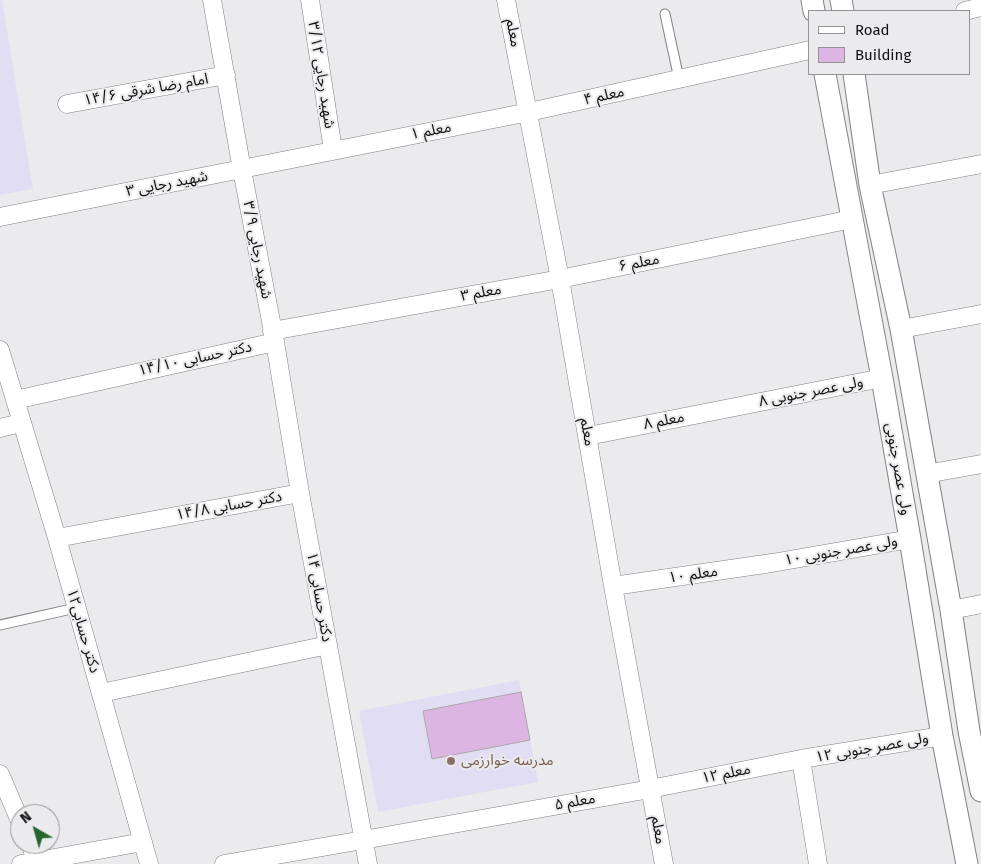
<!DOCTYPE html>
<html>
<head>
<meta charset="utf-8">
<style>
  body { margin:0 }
  #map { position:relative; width:981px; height:864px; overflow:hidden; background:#ebeaec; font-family:"Fira Sans",sans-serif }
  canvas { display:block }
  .legend { position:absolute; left:808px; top:10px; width:162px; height:65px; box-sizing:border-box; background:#ebeaec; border:1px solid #949394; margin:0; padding:6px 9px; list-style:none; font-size:15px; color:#111 }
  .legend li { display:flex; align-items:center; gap:10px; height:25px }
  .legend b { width:25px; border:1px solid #949394 }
  .north { position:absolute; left:10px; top:804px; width:50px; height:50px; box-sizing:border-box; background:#ebeaec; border:1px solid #949394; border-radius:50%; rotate:322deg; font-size:14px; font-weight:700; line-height:20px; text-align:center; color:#111 }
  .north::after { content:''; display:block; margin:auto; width:18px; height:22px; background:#26652e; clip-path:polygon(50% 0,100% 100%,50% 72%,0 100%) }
</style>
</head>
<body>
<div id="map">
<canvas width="981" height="864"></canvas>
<ul class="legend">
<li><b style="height:6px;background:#fff"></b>Road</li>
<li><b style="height:14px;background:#ddb5e2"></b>Building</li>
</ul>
<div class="north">N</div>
</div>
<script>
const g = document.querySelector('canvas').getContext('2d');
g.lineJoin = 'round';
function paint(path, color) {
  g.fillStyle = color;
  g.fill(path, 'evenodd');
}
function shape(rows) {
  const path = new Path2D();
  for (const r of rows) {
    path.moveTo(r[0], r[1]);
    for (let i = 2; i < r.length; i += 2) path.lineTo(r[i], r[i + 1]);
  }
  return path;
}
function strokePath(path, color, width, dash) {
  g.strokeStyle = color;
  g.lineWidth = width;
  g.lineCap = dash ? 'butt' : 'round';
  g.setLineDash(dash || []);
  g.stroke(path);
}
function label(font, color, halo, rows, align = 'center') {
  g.font = font + ' "Fira Sans","Noto Sans Arabic",sans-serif';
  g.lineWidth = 4;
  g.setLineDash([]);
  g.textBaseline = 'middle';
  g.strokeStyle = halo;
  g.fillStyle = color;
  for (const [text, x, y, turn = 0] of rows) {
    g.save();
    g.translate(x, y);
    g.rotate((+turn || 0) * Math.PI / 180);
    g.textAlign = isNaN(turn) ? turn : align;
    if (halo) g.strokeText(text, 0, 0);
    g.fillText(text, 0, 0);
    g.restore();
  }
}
const education = shape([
  [0,0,2,0,33,189,0,195],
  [519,680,538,782,378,812,359,711]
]);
const building = shape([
  [521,692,530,740,432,759,423,711,521,692]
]);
const service = shape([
  [665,14,679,79],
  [0,625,76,608]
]);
const minor = shape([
  [212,0,242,170,275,342,300,493,368,864],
  [310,0,333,150],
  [506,0,560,279,613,586,664,864],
  [965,11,981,7],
  [67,104,226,75],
  [870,185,981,164],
  [0,217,529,112,810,50],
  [901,329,981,314],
  [272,331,560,279,852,219],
  [0,350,57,538,149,864],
  [15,400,275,342],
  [0,428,21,423],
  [588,436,882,378],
  [926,474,981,464],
  [57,538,300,493],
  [613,586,772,563,910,539],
  [951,610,981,604],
  [101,693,328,645],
  [801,759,818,864],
  [0,774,20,821],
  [30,844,37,861],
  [21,864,143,842],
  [224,864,363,840,650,789,801,759,942,736]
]);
const tertiary = shape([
  [812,0,814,11],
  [841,0,843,11],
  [825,74,882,378,910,539,942,736,967,864],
  [854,74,870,185,901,329,951,610,969,731,981,791]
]);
const markers = [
  [451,761,5,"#8d6e63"]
];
const streetNames = [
  ["معلم",513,33,79],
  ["شهید رجایی ۳/۱۲",321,75,81],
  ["امام رضا شرقی ۱۴/۶",146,90,-10],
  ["معلم ۴",604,96,-12],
  ["معلم ۱",431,131,-11],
  ["شهید رجایی ۳",167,184,-11],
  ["شهید رجایی ۳/۹",257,250,79],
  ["معلم ۶",639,263,-11],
  ["معلم ۳",481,293,-10],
  ["دکتر حسابی ۱۴/۱۰",195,359,-12],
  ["ولی عصر جنوبی ۸",811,392,-11],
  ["معلم ۸",664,421,-11],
  ["معلم",587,432,80],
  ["ولی عصر جنوبی",898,469,80],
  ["دکتر حسابی ۱۴/۸",229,506,-10],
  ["ولی عصر جنوبی ۱۰",841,551,-10],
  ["معلم ۱۰",693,575,-8],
  ["دکتر حسابی ۱۴",319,597,80],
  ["دکتر حسابی۱۲",83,631,74],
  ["ولی عصر جنوبی ۱۲",872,748,-10],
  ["معلم ۱۲",726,774,-11],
  ["معلم ۵",575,802,-10],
  ["معلم",658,830,80]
];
const educationNames = [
  ["مدرسه خوارزمی",461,761]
];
paint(education, '#e1def4');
paint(building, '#ddb5e2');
strokePath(building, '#a9a8a9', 1);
strokePath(service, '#828183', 11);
strokePath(minor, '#828183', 19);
strokePath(tertiary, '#828183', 23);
strokePath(service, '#fff', 9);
strokePath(minor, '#fff', 18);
strokePath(tertiary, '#fff', 21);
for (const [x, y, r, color] of markers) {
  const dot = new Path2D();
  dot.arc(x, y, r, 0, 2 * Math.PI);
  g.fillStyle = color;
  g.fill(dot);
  strokePath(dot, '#ebeaec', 2);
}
label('15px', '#111', '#ebeaec', streetNames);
label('15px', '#785e54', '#ebeaec', educationNames, 'left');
</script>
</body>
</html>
